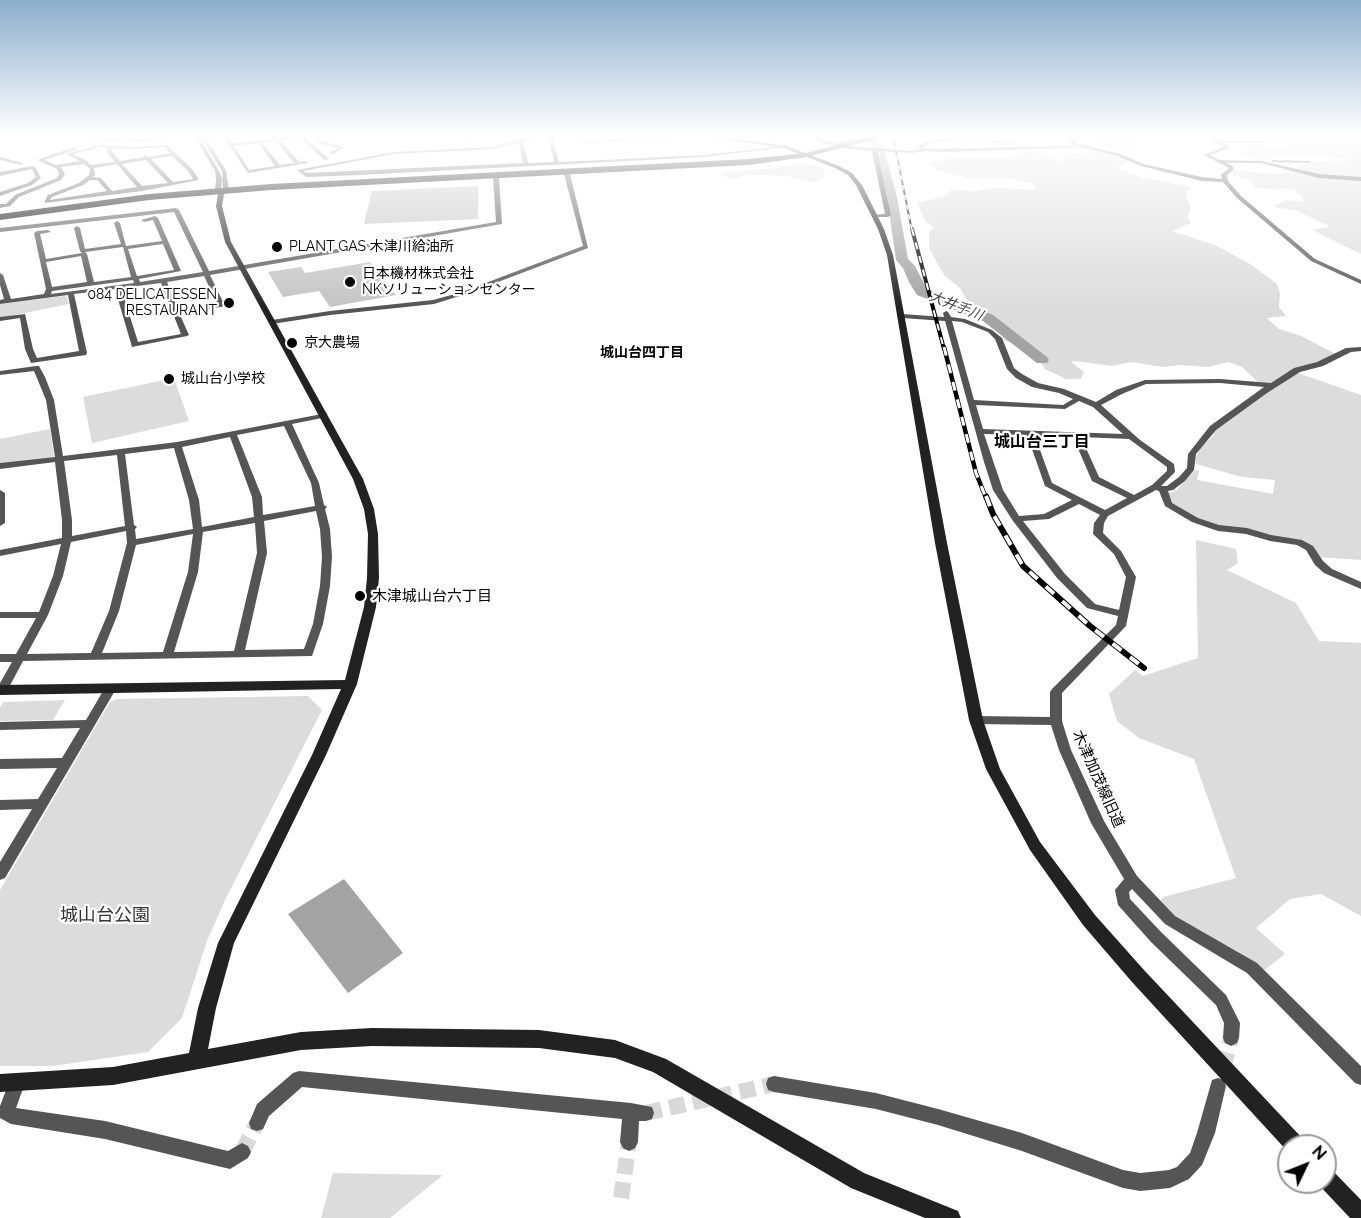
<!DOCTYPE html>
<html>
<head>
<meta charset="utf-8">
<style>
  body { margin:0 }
  #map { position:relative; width:1361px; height:1218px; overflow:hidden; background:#fff; font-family:Raleway,sans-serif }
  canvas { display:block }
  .north { position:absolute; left:1277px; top:1134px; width:60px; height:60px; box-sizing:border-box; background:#fff; border:2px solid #999; border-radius:50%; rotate:47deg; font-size:16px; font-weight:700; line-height:24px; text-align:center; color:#000 }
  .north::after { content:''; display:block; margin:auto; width:21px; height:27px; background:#000; clip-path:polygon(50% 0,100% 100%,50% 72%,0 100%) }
</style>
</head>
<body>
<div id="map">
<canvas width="1361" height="1218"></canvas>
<div class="north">N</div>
</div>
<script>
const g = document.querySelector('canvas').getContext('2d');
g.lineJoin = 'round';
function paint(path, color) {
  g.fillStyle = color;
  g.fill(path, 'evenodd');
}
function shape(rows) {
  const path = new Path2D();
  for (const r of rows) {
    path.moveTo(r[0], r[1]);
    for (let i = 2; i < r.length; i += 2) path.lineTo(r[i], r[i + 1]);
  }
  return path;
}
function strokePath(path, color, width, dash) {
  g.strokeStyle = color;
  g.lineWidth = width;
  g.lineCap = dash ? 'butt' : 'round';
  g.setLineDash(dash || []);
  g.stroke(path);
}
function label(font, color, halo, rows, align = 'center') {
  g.font = font + ' Raleway,"Noto Sans JP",sans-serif';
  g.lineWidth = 4.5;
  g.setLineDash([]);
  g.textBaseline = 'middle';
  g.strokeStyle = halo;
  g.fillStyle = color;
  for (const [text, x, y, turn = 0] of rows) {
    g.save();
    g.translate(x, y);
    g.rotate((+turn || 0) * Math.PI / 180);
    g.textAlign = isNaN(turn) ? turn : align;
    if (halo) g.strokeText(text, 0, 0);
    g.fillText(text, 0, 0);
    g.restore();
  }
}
const green = shape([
  [1086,136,1172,136,1135,140,1142,145,1137,146,1110,148],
  [1258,136,1361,136,1361,254,1312,230,1330,227,1298,211,1273,207,1285,200,1304,202,1301,195,1293,191,1304,190,1256,188,1251,180,1228,174,1233,170,1276,174,1297,171,1297,167,1309,162,1353,160,1306,154,1267,156,1274,160,1264,160,1241,154,1255,143,1275,149,1292,148,1284,142,1266,141],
  [1022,149,1037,151,1060,162,1065,155,1099,151,1129,161,1119,167,1120,169,1142,178,1188,186,1191,189,1186,191,1186,195,1191,210,1187,216,1191,223,1172,231,1215,245,1252,265,1277,284,1280,294,1279,307,1286,316,1267,318,1279,329,1301,336,1334,353,1334,355,1271,383,1259,383,1242,367,1229,362,1208,367,1180,365,1164,367,1131,362,1112,366,1075,361,1071,362,1084,372,1081,378,1076,379,1066,379,1045,369,1032,349,1005,341,1000,333,971,307,960,288,944,275,929,248,929,232,934,227,926,222,918,204,919,202,945,196,951,190,975,191,994,188,1033,190,1036,187,1033,184,1009,178,968,178,937,170,930,163,949,158,1008,158,1018,156],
  [801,163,816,165,822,168,826,176,814,182,808,182,787,176,747,175,734,179,720,175,724,172,778,168],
  [64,296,67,297,69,304,0,318,0,304],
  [1295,372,1361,395,1361,560,1317,557,1311,547,1210,525,1172,505,1167,493,1176,491,1195,470,1199,471,1197,480,1273,494,1275,480,1242,477,1196,464,1196,457,1201,447,1214,435,1212,432],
  [174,378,189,421,92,443,83,397],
  [50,429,54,456,49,458,0,463,0,439],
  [1196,540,1236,549,1238,563,1227,570,1296,603,1319,641,1361,643,1361,916,1321,894,1290,899,1256,928,1285,954,1262,972,1237,951,1180,921,1160,902,1163,897,1236,878,1194,759,1139,738,1117,721,1109,694,1135,670,1143,676,1198,658],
  [308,696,322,710,226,898,207,941,182,1018,148,1052,53,1066,0,1066,0,890,110,702,117,699],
  [65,700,53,720,0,721,0,707,4,702],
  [333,1173,443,1175,390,1218,321,1218]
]);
const water = shape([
  [344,879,403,953,348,993,288,914]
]);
const river = shape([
  [463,136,478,136,466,141,463,140,463,136],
  [859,136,870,136,883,145,897,197,908,259,915,266,927,289,993,315,1047,357,1049,360,1047,363,1037,363,983,321,917,295,909,282,903,268,896,260,887,197,874,146,859,136]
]);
const building = shape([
  [478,186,478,219,364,224,372,191],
  [370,262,396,295,330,307,319,291,283,297,268,272,301,267,305,273]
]);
const streetTunnel = shape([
  [1223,1068,1231,1038],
  [646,1113,774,1084],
  [242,1152,257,1123],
  [621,1198,629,1142]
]);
const street = shape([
  [168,136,184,136,143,142,112,140,95,143,93,142,112,138,143,140,168,136],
  [194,136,199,136,219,171,222,179,221,191,223,190,222,171,200,136,205,136,226,171,229,190,223,195,219,195,215,191,216,179,215,171,194,136],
  [223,136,228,136,232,143,256,141,255,139,257,138,260,140,274,139,273,136,278,138,303,136,329,159,325,160,300,138,281,141,299,162,306,161,308,163,248,173,223,136],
  [276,141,294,163,280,165,262,143,276,141],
  [258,143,275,166,249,170,234,146,258,143],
  [317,136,321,136,320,139,325,142,344,147,334,154,330,154,330,152,338,148,321,144,316,139,317,136],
  [532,136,541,136,523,142,528,163,554,162,548,136,552,136,559,162,704,155,785,146,787,147,704,157,359,175,306,177,297,170,394,152,493,147,532,136],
  [519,143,523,163,307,173,303,171,394,154,493,149,519,143],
  [812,136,817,136,822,140,835,143,857,138,855,136,860,136,862,140,840,145,911,151,919,150,920,144,927,141,965,137,1015,143,1013,144,965,139,930,143,924,146,924,149,1075,146,1063,136,1068,136,1079,144,1121,154,1143,164,1202,177,1222,179,1221,175,1229,168,1204,155,1223,147,1211,140,1213,136,1218,136,1216,139,1219,141,1270,141,1268,143,1224,143,1229,146,1229,148,1210,155,1220,160,1261,161,1319,174,1361,177,1361,181,1319,178,1261,163,1226,163,1233,166,1234,169,1227,175,1228,181,1241,196,1315,259,1361,280,1361,284,1311,261,1237,198,1223,182,1202,181,1141,166,1117,156,1081,147,947,152,927,151,911,153,877,151,891,215,888,217,872,217,872,215,885,214,872,151,848,149,818,142,812,136],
  [666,137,668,139,581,143,579,142,666,137],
  [101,145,131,147,167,145,192,169,199,180,142,191,44,203,48,195,79,183,89,175,90,169,84,164,61,167,65,174,61,180,19,197,10,206,0,208,0,204,6,204,15,195,57,178,59,174,57,169,39,161,39,159,75,147,77,149,45,160,56,165,80,161,66,154,101,145],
  [101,147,108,148,106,151,115,162,91,165,87,161,73,154,101,147],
  [164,147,170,153,148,157,145,155,143,156,144,157,120,161,111,151,113,148,131,149,164,147],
  [172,156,188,171,193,179,173,182,151,159,172,156],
  [146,160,168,183,142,186,122,164,146,160],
  [117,164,137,187,112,191,101,178,93,177,95,175,94,168,117,164],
  [90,180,97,180,107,191,50,200,52,197,83,185,90,180],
  [0,157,23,163,23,164,21,165,0,160,0,157],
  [1273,160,1309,161,1311,162,1309,163,1271,162,1273,160],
  [33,166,35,167,41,178,32,185,0,196,0,192,28,183,36,177,32,169,0,176,0,172,33,166],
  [567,172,570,174,588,248,466,294,434,304,330,315,272,324,269,322,272,320,330,311,433,300,462,292,583,246,564,174,567,172],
  [496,176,499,178,502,224,210,275,225,306,180,315,189,335,187,336,132,347,115,289,74,294,87,353,86,355,31,363,25,349,20,318,0,321,0,317,25,314,33,349,37,358,79,351,68,295,0,304,0,300,4,299,0,285,0,273,3,275,11,299,44,294,46,289,34,233,37,231,48,230,51,232,40,234,46,259,82,253,80,251,74,228,77,226,80,228,85,249,121,244,114,223,117,221,120,223,126,246,162,241,153,220,144,222,141,220,155,216,158,218,181,271,139,279,140,282,203,272,174,212,0,232,0,228,176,208,179,210,209,271,496,222,493,178,496,176],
  [163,244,174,270,137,276,128,249,163,244],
  [123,247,131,277,94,282,87,254,85,252,123,247],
  [81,256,87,282,52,287,46,262,81,256],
  [204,276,218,305,179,312,167,282,204,276],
  [133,280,134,283,51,294,52,291,133,280],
  [161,283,181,334,138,342,121,288,161,283],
  [946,311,948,312,951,317,965,319,992,330,1002,338,1014,368,1022,374,1038,383,1064,389,1096,402,1116,390,1145,380,1220,379,1271,383,1294,368,1317,362,1346,348,1361,347,1361,351,1351,352,1323,366,1300,372,1267,393,1216,430,1196,454,1194,470,1185,481,1173,490,1168,491,1172,503,1198,518,1219,525,1247,528,1271,535,1302,540,1313,546,1323,561,1332,569,1361,582,1361,589,1324,573,1315,565,1306,550,1297,545,1270,541,1246,534,1218,531,1192,522,1165,506,1159,491,1156,490,1108,516,1104,523,1103,533,1121,551,1136,577,1126,626,1062,693,1062,721,1071,750,1104,821,1137,876,1175,916,1257,963,1361,1066,1361,1085,1355,1083,1247,973,1165,924,1132,889,1129,892,1130,899,1161,932,1226,995,1240,1023,1239,1038,1237,1043,1231,1046,1225,1043,1223,1038,1224,1023,1216,1005,1151,942,1118,905,1115,890,1124,879,1091,823,1059,750,1051,725,976,724,972,723,970,720,972,717,976,716,1050,717,1050,692,1052,689,1116,625,1118,616,1087,608,1057,578,1013,521,993,490,984,462,945,321,902,318,899,316,902,314,944,317,943,313,946,311],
  [952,321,962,322,988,332,995,339,1007,369,1016,378,1032,387,1059,393,1073,399,1063,405,974,400,952,321],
  [1220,383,1264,387,1210,426,1188,454,1187,468,1179,477,1167,486,1161,486,1175,472,1174,464,1140,440,1101,405,1122,394,1146,384,1220,383],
  [1079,401,1093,407,1123,434,983,429,976,405,1065,409,1079,401],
  [984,434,1027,435,1045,486,1072,500,1044,514,1019,516,1003,490,984,434],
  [1035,436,1073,437,1092,481,1127,498,1105,510,1052,483,1035,436],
  [1081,437,1129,439,1167,467,1167,471,1152,485,1134,495,1099,477,1081,437],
  [1079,504,1100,515,1094,523,1093,534,1114,554,1126,577,1119,610,1095,604,1065,574,1023,521,1049,519,1079,504],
  [36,366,39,366,45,377,54,400,63,456,177,442,327,413,327,417,292,424,319,483,324,505,327,507,325,509,330,529,332,557,330,586,323,624,312,656,23,661,6,693,0,693,0,683,12,662,0,662,0,654,16,654,36,618,0,618,0,612,39,612,53,576,61,544,0,556,0,550,62,538,62,520,55,462,0,469,0,463,55,457,46,400,34,371,0,375,0,371,36,366],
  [284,426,311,483,315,506,263,515,262,497,237,435,284,426],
  [230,437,252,497,254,517,202,527,199,500,182,447,230,437],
  [174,448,189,500,193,529,136,539,135,529,137,527,134,525,125,454,174,448],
  [117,455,125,526,72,536,72,520,64,461,117,455],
  [316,511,320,529,322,557,320,586,313,624,304,649,245,650,267,553,264,521,316,511],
  [255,523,257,553,234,651,174,652,198,572,203,532,255,523],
  [126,531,127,543,109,611,91,653,27,654,48,615,63,576,71,542,126,531],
  [193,534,188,572,163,652,102,653,119,611,136,545,193,534],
  [0,490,5,493,5,523,0,526,0,490],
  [110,685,114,686,116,689,5,878,0,880,0,862,32,809,0,810,0,800,38,799,57,768,0,769,0,759,62,758,80,728,0,730,0,722,86,720,106,686,110,685],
  [299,1071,631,1103,652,1107,654,1113,652,1119,646,1121,639,1121,638,1142,635,1148,629,1151,623,1148,620,1142,622,1119,302,1087,269,1116,263,1129,257,1131,251,1129,249,1123,257,1104,293,1073,299,1071],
  [17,1075,23,1077,25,1083,16,1108,105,1121,228,1151,242,1143,248,1146,251,1152,248,1158,230,1169,105,1139,11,1124,0,1118,0,1106,11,1077,17,1075],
  [774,1076,876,1093,938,1109,1022,1133,1123,1170,1140,1173,1169,1170,1177,1167,1190,1153,1197,1133,1212,1080,1218,1078,1224,1080,1226,1086,1215,1133,1202,1165,1189,1179,1170,1188,1140,1191,1123,1188,1022,1151,938,1125,876,1109,774,1092,768,1090,766,1084,768,1078,774,1076]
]);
const secondary = shape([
  [700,136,717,136,787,146,839,166,852,173,862,185,884,229,893,255,947,543,983,720,1000,769,1040,842,1095,915,1144,970,1303,1139,1306,1146,1289,1146,1289,1153,1132,982,1083,925,1030,850,986,769,969,720,935,543,887,255,878,229,856,185,848,175,835,168,784,148,700,136],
  [221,192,224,194,222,206,231,242,363,479,374,509,378,534,379,578,376,607,357,684,326,755,234,943,216,1008,208,1049,301,1032,372,1028,539,1030,615,1040,666,1059,864,1173,958,1211,961,1218,925,1218,851,1188,653,1072,615,1058,539,1048,372,1046,301,1050,113,1085,0,1092,0,1074,113,1067,189,1053,198,1008,218,943,312,755,341,689,0,695,0,685,345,680,364,607,367,578,368,534,364,509,353,479,225,242,216,206,218,194,221,192],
  [1325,1167,1332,1170,1361,1200,1361,1218,1350,1218,1318,1184,1317,1182,1325,1182,1325,1167]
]);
const highway = shape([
  [873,136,888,136,806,157,748,165,271,190,149,200,0,220,0,214,149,194,271,184,748,159,806,153,873,136]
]);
const railFar3 = shape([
  [893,136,912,231]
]);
const railFar2 = shape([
  [912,229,944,349]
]);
const railFar1 = shape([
  [944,347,976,473,986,498]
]);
const rail = shape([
  [986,496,993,514,1023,566,1090,626,1144,668]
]);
const markers = [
  [277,247,6,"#000"],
  [350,282,6,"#000"],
  [229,303,6,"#000"],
  [292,343,6,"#000"],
  [169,379,6,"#000"],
  [360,596,6,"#000"]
];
const farPoinames = [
  ["PLANT GAS 木津川給油所",289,247],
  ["日本機材株式会社",362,274],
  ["NKソリューションセンター",362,290],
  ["084 DELICATESSEN",217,295,"right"],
  ["RESTAURANT",217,311,"right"],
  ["京大農場",304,343],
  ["城山台小学校",181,379]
];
const farWaternames = [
  ["大井手川",956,306,22]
];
const farNeighbourhoodnames = [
  ["城山台四丁目",642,353]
];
const poiNames = [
  ["木津城山台六丁目",372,596]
];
const streetNames = [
  ["木津加茂線旧道",1098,779,66]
];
const neighbourhoodNames = [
  ["城山台三丁目",1042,442]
];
const nearParknames = [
  ["城山台公園",105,916]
];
paint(green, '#dcdcdc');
paint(water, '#a3a3a3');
paint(river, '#a3a3a3');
paint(building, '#c4c4c4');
strokePath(streetTunnel, '#d9d9d9', 16, [16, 8]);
paint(street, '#555');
paint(secondary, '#222');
paint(highway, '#000');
strokePath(railFar3, '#000', 2);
strokePath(railFar2, '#000', 4);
strokePath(railFar1, '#000', 4.5);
strokePath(rail, '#000', 6);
strokePath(railFar3, '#fff', 1.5, [5]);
strokePath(railFar2, '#fff', 2, [7]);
strokePath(railFar1, '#fff', 3, [9]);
strokePath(rail, '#fff', 4, [11]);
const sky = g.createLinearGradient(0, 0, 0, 307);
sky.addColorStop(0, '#8cadcc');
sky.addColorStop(0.44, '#fff');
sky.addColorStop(1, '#ffffff00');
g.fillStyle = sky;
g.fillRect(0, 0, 1361, 307);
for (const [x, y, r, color] of markers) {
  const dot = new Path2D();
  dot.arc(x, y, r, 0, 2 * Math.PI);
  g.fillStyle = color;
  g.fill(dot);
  strokePath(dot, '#fff', 2);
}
label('14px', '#000', '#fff', farPoinames, 'left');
label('italic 14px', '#444', '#fff', farWaternames);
label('bold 14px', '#000', '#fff', farNeighbourhoodnames);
label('15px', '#000', '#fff', poiNames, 'left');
label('15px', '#000', '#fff', streetNames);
label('bold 16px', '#000', '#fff', neighbourhoodNames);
label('18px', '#333', '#fff', nearParknames);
</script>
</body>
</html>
